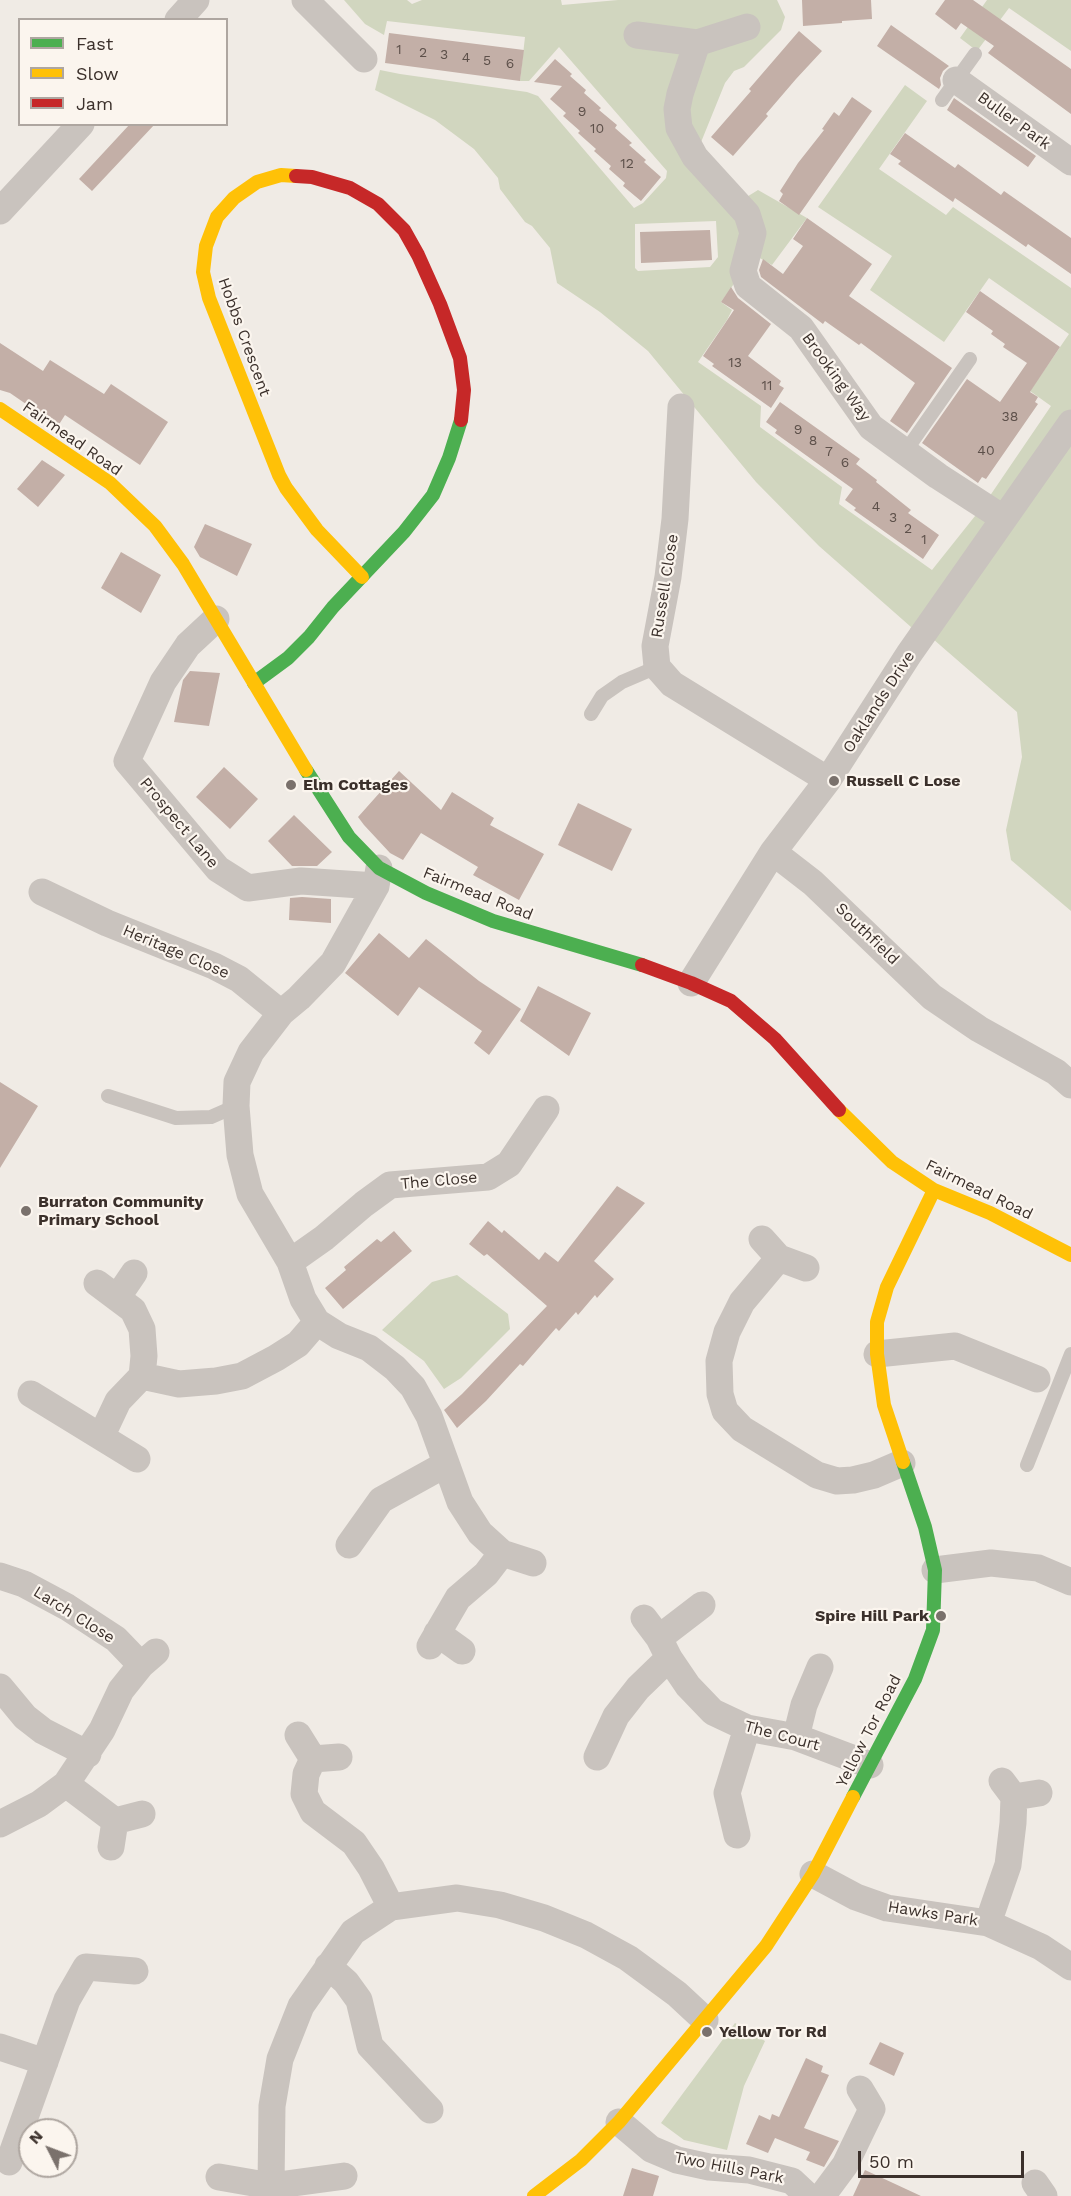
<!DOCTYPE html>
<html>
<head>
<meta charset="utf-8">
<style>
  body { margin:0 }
  #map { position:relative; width:1071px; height:2196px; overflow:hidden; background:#f0ebe5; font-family:"Work Sans",sans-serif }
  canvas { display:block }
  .legend { position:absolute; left:18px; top:18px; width:210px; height:108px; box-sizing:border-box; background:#fbf5ee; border:2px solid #aea6a0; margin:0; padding:8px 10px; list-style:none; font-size:18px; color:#3b302b }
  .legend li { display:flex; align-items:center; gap:12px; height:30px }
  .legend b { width:30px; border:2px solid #aea6a0 }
  .north { position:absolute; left:18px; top:2118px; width:60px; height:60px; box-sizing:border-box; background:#fbf5ee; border:2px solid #aea6a0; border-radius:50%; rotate:312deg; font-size:16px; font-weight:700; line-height:24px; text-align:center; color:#3b302b }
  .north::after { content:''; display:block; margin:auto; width:21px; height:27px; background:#7a716c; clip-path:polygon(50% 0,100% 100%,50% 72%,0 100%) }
  .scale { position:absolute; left:858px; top:2151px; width:166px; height:27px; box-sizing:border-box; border:3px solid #3b302b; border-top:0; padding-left:8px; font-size:18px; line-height:21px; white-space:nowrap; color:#3b302b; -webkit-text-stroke:4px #fbf5ee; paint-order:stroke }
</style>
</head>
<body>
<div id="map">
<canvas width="1071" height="2196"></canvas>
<ul class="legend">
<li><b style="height:8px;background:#4caf50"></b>Fast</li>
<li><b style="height:8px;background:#ffc107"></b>Slow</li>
<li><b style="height:8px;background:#c62828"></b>Jam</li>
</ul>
<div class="north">N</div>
<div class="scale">50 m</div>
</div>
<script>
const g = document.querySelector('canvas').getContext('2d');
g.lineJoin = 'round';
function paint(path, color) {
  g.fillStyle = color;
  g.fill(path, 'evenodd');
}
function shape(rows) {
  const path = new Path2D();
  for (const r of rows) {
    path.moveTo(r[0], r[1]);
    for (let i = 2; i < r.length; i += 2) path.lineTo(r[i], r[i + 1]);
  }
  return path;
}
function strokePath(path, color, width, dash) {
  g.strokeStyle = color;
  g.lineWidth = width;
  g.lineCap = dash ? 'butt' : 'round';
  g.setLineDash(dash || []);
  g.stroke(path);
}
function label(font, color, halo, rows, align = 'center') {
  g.font = font + ' "Work Sans",sans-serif';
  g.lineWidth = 4.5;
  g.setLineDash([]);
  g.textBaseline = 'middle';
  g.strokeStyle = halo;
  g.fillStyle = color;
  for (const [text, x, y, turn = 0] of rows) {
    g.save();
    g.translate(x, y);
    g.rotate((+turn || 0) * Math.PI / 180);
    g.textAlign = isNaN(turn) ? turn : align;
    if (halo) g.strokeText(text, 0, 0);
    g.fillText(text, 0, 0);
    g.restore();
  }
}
const green = shape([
  [344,0,407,0,412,4,422,0,561,0,562,5,618,0,777,0,785,17,781,30,744,67,734,71,725,83,695,157,737,203,758,190,807,218,772,265,758,257,743,271,721,302,732,310,727,320,698,362,761,406,760,427,842,487,839,504,932,570,983,506,1051,406,1030,391,1069,334,989,278,944,342,870,290,892,256,818,207,905,85,927,101,879,169,946,215,953,207,1071,288,1071,911,1011,860,1006,830,1022,757,1017,712,925,632,908,636,911,627,819,546,756,482,648,351,600,312,557,283,550,248,532,226,525,222,500,189,498,178,474,149,435,120,375,90,380,70,400,74,527,92,538,96,634,208,643,203,666,178,667,171,559,47,529,81,520,81,525,37,387,21,384,35,365,24],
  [716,221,718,257,710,267,638,271,635,268,635,224],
  [987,0,1071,0,1071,51,1009,8,977,51,960,38],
  [457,1275,508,1314,510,1329,461,1378,444,1389,424,1361,382,1330,432,1282],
  [735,2023,765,2041,744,2086,727,2150,684,2140,661,2123]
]);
const building = shape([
  [802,0,871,0,872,19,842,21,842,23,803,26],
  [945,0,973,0,1071,69,1071,114,988,53,994,46,961,23,956,30,935,14],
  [891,25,949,66,943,71,940,78,941,85,939,89,877,46],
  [799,31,822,51,796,79,766,114,768,116,733,156,711,137,751,91,749,89],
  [389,33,524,50,520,81,385,63],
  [555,59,572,74,570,76,586,90,584,93,601,108,599,110,617,125,615,128,632,143,629,145,646,160,644,162,661,177,641,201,623,186,625,183,609,169,611,166,594,151,596,149,578,133,580,131,563,116,566,113,550,99,562,86,534,82],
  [852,97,872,111,799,215,779,201,783,194,780,191,798,163,824,130,822,129,834,112,839,116],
  [954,98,1036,156,1028,167,947,110],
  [130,124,155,124,92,191,79,179],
  [905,133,955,168,958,164,1001,195,1004,191,1071,238,1071,274,1028,244,1026,247,955,198,953,202,898,164,901,161,890,154],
  [807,218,872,264,849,296,952,368,907,433,890,421,915,383,861,343,859,345,825,321,823,324,761,277,759,270,763,259,783,274,803,246,793,239],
  [710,230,712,260,641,263,640,232],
  [731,287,738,298,771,324,748,356,781,381,779,385,784,388,771,408,712,366,714,364,703,356,734,310,721,302],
  [980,291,1060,347,1030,392,1038,397,1035,402,1038,404,986,479,982,477,978,483,922,443,967,379,1000,402,1027,363,1003,347,1005,344,991,334,993,331,966,312],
  [0,343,43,371,50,360,104,394,111,384,168,422,140,465,65,415,58,426,10,393,0,390],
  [780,402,860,459,856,464,877,480,876,482,911,510,908,513,939,535,923,559,854,510,856,508,845,500,853,489,775,433,777,430,766,422],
  [42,460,65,475,38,507,17,489],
  [205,524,252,544,237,576,200,557,194,547],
  [121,552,161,575,141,613,101,588],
  [190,671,220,673,209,726,174,722,183,680],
  [224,767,258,799,230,829,196,797],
  [399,771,441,810,452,792,494,818,490,825,544,854,519,900,473,875,478,867,421,833,403,860,390,853,364,825,358,817],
  [578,803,632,829,612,871,558,845],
  [294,815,332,852,317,866,292,866,268,841],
  [302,897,331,899,331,923,289,920,290,898],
  [379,933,409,958,426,939,479,981,521,1009,489,1055,474,1043,482,1031,419,987,398,1016,345,973],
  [538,986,591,1013,569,1056,520,1021],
  [0,1082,38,1106,0,1168],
  [617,1186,645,1203,594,1261,614,1279,597,1298,595,1295,578,1315,576,1312,559,1331,556,1328,523,1366,520,1364,486,1401,457,1428,444,1410,462,1394,547,1306,487,1254,484,1256,469,1244,488,1221,502,1233,504,1230,539,1260,545,1252,558,1262],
  [394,1231,412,1251,343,1309,325,1288,346,1270,344,1267,377,1239,381,1242],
  [880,2042,904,2053,894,2076,869,2064],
  [806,2058,823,2066,821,2072,829,2075,804,2128,839,2141,824,2167,806,2160,810,2152,775,2138,768,2153,746,2144,759,2115,770,2120,772,2114,779,2117],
  [632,2168,659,2176,653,2196,623,2196],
  [865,2170,921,2196,853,2196]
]);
const lane = shape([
  [942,100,975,54],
  [905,452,970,359],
  [591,714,602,696,622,682,657,667],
  [108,1096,176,1118,211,1117,236,1106],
  [1027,1465,1071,1354]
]);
const street = shape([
  [305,0,364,59],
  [178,20,196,0],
  [637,35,697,43,680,94,677,109,679,128,695,157,747,214,753,233,743,271,748,286,801,328,871,427,938,476,1003,518],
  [697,43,747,27],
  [956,80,1071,162],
  [0,211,81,124],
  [681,407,675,519,668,577,655,646,657,667,672,684,828,780],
  [216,619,188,645,163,682,127,761,218,869,248,888,301,881,376,886],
  [773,852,813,883,932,997,979,1029,1056,1072,1071,1085],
  [379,868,376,886,333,963,299,998,281,1013,251,1052,237,1082,236,1106,240,1155,250,1194,290,1262,303,1299,317,1322,339,1336,369,1348,395,1368,413,1387,429,1416,460,1502,480,1533,502,1553,533,1563],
  [42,892,107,923,214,966,239,979,281,1013],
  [691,983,773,852,828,780,909,654,1071,423],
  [762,1239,779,1258,806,1268],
  [779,1258,742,1302,727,1332,719,1361,720,1394,725,1411,742,1429,817,1475,837,1481,853,1480,874,1475,902,1463],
  [290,1262,324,1238,364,1204,390,1185,488,1177,509,1164,546,1109],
  [97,1283,133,1310,142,1329,144,1356,142,1376,118,1401,101,1437],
  [117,1298,134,1273],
  [877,1354,955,1346,1037,1379],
  [142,1376,179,1384,216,1381,242,1376,276,1358,298,1344,317,1322],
  [31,1394,137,1459],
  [349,1545,381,1500,446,1464],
  [935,1570,991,1563,1038,1568,1071,1582],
  [0,1576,24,1584,67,1607,116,1639,141,1665],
  [702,1605,659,1638,669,1658,688,1686,713,1712,747,1728,796,1737,870,1765],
  [644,1618,659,1638],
  [437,1633,462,1651],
  [430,1646,458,1598,486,1574,502,1553],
  [0,1687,25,1717,43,1731,88,1754],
  [298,1735,313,1759,339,1757],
  [796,1737,804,1705,820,1667],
  [597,1757,616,1716,638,1688,669,1658],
  [313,1759,306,1774,304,1794,313,1812,354,1843,371,1868,391,1907],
  [1002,1781,1014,1797,1039,1793],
  [66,1784,115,1821],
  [0,1824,39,1804,66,1784,102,1730,121,1690,141,1665,156,1652],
  [737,1835,727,1793,747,1728],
  [111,1847,115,1821,142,1814],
  [813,1874,856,1897,887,1908,988,1923,1041,1947,1071,1967],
  [988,1923,1008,1865,1013,1823,1014,1797],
  [328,1966,346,1982,359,2000,370,2046,430,2110],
  [0,2047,45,2062],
  [619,2122,651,2149,677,2160,709,2167,749,2170,792,2181,808,2196],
  [9,2162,67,2000,86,1967,135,1971],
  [219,2177,271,2186,344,2176],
  [1035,2183,1044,2196],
  [271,2186,272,2106,280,2059,301,2006,353,1932,391,1907,457,1898,500,1905,544,1918,586,1935,628,1958,677,1994,705,2020],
  [822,2196,845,2165,872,2109,860,2089]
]);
const fast = shape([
  [254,683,288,658,309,637,333,607,404,532,433,495,449,458,461,420],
  [306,770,349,837,379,868,426,893,493,921,642,965],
  [853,1797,915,1679,933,1630,935,1570,925,1527,903,1462]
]);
const slow = shape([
  [296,176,281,175,257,182,234,198,217,217,206,246,203,272,209,298,279,475,286,488,317,530,362,577],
  [0,409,110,483,155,526,183,564,306,770],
  [839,1110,892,1162,934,1190,990,1213,1071,1255],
  [903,1462,884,1405,877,1354,877,1322,887,1287,934,1190],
  [534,2196,581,2160,619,2122,766,1946,813,1874,853,1797]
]);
const jam = shape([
  [296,176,312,177,350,188,378,204,404,230,418,255,440,304,460,358,464,390,461,420],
  [642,965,691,983,731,1001,775,1039,839,1110]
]);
const markers = [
  [834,781,6,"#7a716c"],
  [291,785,6,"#7a716c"],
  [26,1211,6,"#7a716c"],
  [941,1616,6,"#7a716c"],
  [707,2032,6,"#7a716c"]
];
const numberNames = [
  ["1",399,50],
  ["2",423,53],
  ["3",444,55],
  ["4",466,58],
  ["5",487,61],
  ["6",510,64],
  ["9",582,112],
  ["10",597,129],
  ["12",627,164],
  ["13",735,363],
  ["11",767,386],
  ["38",1010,417],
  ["9",798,430],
  ["8",813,441],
  ["40",986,451],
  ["7",829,452],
  ["6",845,463],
  ["4",876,507],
  ["3",893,518],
  ["2",908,529],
  ["1",924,540]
];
const streetNames = [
  ["Buller Park",1014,121,36],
  ["Hobbs Crescent",244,337,70],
  ["Brooking Way",836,377,54],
  ["Fairmead Road",72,439,35],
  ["Russell Close",665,586,-81],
  ["Oaklands Drive",879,702,-57],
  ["Prospect Lane",179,823,50],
  ["Fairmead Road",478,894,22],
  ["Southfield",867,934,44],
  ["Heritage Close",176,952,23],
  ["The Close",439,1181,-5],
  ["Fairmead Road",979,1190,26],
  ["Larch Close",74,1615,32],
  ["Yellow Tor Road",869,1731,-63],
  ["The Court",782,1736,15],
  ["Hawks Park",933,1914,9],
  ["Two Hills Park",729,2168,11]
];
const poiNames = [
  ["Russell C Lose",846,781],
  ["Elm Cottages",303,785],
  ["Burraton Community",38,1202],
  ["Primary School",38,1220],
  ["Spire Hill Park",929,1616,"right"],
  ["Yellow Tor Rd",719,2032]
];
paint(green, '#d1d6bf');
paint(building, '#c3afa7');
strokePath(lane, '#c9c3be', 14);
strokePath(street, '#c9c3be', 27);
strokePath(fast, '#4caf50', 14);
strokePath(slow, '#ffc107', 14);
strokePath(jam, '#c62828', 14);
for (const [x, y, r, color] of markers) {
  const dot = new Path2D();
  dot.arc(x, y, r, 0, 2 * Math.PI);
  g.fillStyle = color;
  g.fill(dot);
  strokePath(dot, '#fbf5ee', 2);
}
label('14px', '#5d504a', null, numberNames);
label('16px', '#3b302b', '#fbf5ee', streetNames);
label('bold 16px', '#3b302b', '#fbf5ee', poiNames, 'left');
</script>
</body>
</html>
